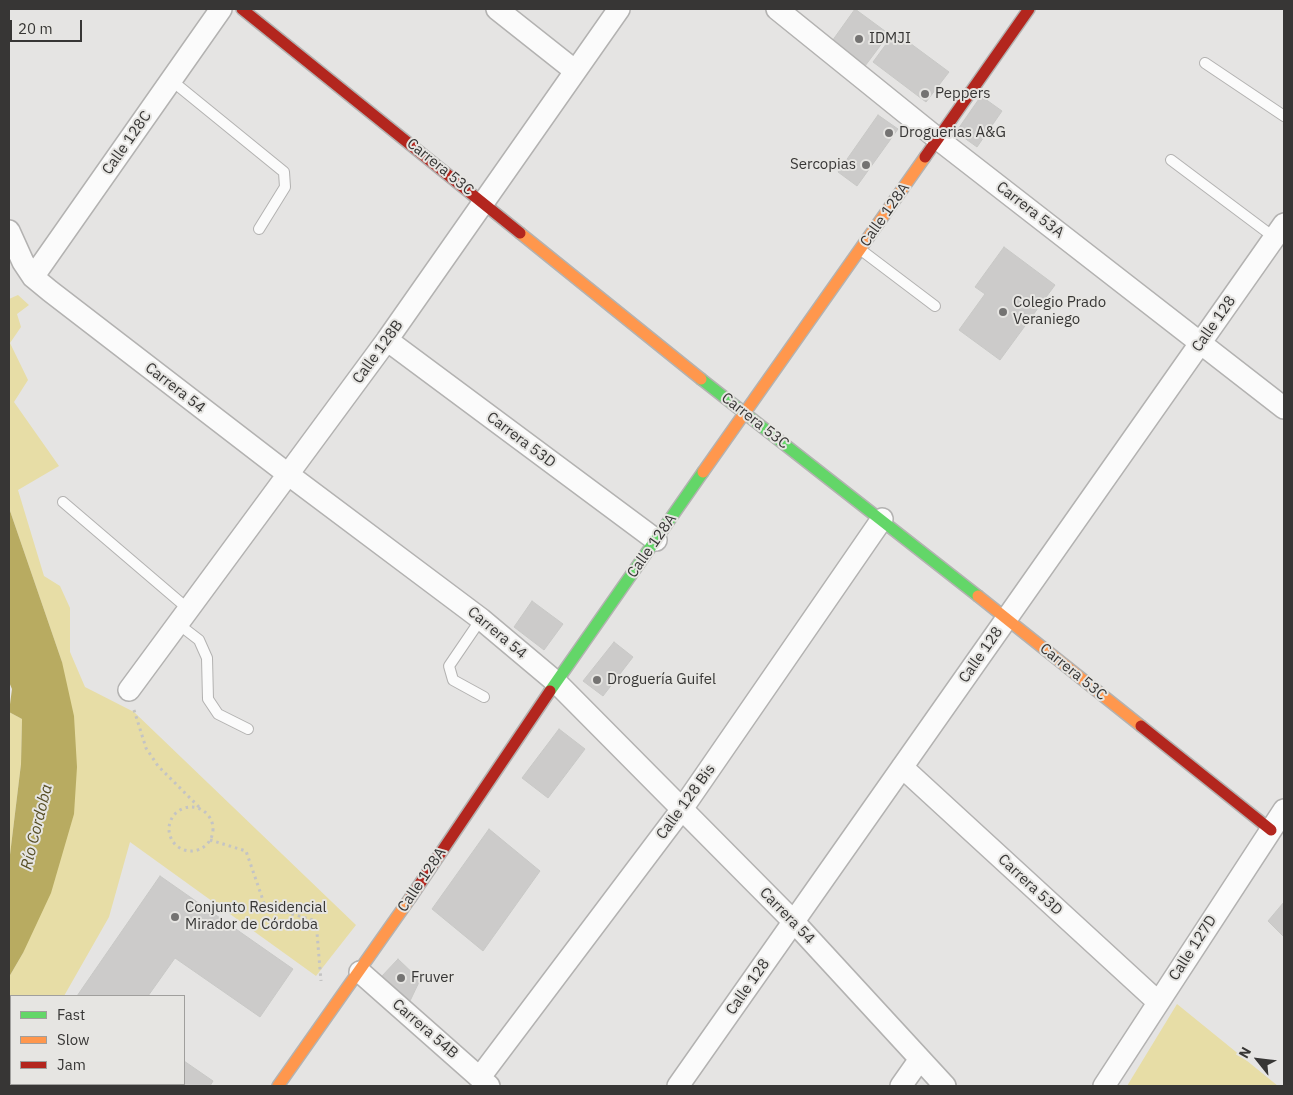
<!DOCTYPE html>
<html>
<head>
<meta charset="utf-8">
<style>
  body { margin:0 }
  #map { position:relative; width:1293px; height:1095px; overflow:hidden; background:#e5e4e3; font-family:"IBM Plex Sans",sans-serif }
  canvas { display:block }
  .frame { position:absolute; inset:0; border:10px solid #373635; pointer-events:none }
  .legend { position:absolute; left:10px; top:995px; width:175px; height:90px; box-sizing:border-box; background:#e6e5e2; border:1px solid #a09f9d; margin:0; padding:6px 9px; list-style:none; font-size:15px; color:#373635 }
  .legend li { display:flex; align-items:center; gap:10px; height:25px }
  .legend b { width:25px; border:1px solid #a09f9d }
  .north { position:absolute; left:1233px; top:1035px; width:50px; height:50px; -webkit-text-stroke:4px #e6e5e2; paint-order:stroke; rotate:299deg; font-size:14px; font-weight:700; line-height:20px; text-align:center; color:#373635 }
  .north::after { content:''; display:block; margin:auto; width:18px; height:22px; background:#373635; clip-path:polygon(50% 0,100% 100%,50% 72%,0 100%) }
  .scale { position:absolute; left:10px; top:20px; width:72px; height:22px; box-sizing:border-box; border:2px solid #373635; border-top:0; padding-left:6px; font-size:15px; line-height:18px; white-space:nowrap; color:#373635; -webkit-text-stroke:4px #e6e5e2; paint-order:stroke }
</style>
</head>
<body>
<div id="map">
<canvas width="1293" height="1095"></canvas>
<div class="frame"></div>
<ul class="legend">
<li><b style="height:6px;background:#63d668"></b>Fast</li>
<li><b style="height:6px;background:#ff974d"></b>Slow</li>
<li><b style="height:6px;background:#b3261e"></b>Jam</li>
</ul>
<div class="north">N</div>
<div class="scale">20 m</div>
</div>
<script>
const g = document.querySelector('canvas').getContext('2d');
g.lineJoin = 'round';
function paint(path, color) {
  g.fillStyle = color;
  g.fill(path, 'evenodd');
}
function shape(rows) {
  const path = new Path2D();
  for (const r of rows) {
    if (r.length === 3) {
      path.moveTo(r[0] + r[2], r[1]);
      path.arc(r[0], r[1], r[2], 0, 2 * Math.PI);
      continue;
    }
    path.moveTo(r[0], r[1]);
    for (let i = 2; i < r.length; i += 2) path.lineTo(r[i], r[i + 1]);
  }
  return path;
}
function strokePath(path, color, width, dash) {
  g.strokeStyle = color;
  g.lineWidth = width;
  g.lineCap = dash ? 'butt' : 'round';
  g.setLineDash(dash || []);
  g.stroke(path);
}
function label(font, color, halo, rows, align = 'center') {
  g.font = font + ' "IBM Plex Sans",sans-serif';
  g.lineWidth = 4;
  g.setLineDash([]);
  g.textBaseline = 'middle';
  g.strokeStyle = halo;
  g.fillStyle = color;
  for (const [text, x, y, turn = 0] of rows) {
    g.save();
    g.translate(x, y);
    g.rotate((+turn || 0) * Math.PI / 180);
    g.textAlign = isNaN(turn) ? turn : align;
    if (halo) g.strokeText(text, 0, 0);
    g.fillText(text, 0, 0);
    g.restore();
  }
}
const green = shape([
  [18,295,29,305,17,314,21,327,10,343,28,380,14,402,59,466,18,490,44,576,60,586,70,608,70,652,85,687,134,712,356,925,316,976,130,842,109,917,64,996,11,996,11,1084,24,1084,23,1086,9,1086,9,977,23,953,62,662,9,508,9,299],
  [9,712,22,719,21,764,9,863],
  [1177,1004,1278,1086,1127,1086]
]);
const water = shape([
  [9,508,62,662,74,716,77,767,74,814,51,893,23,953,9,977,9,863,21,764,22,719,9,712,12,689,9,682]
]);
const building = shape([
  [855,9,889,34,865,66,830,44,855,9],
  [895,32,949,72,926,102,873,62,895,32],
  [981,96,1002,111,977,147,956,132,981,96],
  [878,115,898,129,857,186,838,172,878,115],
  [1004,247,1055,285,1000,360,959,330,985,294,975,287,1004,247],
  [532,601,563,624,544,650,514,627,532,601],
  [614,642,633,657,603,696,583,681,614,642],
  [559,729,585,749,548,798,522,778,559,729],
  [489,829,540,871,483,951,432,909,489,829],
  [160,876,293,969,260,1017,175,958,148,996,77,996,160,876],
  [1284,902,1284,937,1268,921,1284,902],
  [398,959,420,980,410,1001,382,976,398,959],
  [184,1061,213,1081,210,1086,104,1086,101,1084,184,1084,184,1061]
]);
const path = shape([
  [134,710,146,748,158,766,200,808],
  [191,829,22],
  [210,840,246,851,265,906,316,921,321,981]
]);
const lane = shape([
  [1205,63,1284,116],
  [171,80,284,172,285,187,259,229],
  [1171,160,1275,238],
  [861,250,935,306],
  [63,502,187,608],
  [481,619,449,666,453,680,484,697],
  [177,623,199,640,207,658,208,699,218,714,248,729]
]);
const street = shape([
  [497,9,574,70],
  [777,9,938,139,1284,408],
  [9,231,23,262,33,277,50,291,289,475,481,619,556,682,794,922,945,1086],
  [33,277,221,9],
  [387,340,656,540],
  [129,690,387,340,619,9],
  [902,767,1158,1002],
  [360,972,489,1086],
  [480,1077,682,809,882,519],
  [678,1086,1284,224],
  [901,1086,920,1059],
  [1104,1086,1284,810]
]);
const fast = shape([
  [701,379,978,596],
  [550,691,703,472]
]);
const slow = shape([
  [520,233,701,379],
  [703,472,925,157],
  [978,596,1141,726],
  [278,1086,411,897]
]);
const jam = shape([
  [242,9,520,233],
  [925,157,1029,9],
  [1141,726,1271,830],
  [411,897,550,691]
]);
const markers = [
  [859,39,5,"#747372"],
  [925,94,5,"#747372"],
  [889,133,5,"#747372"],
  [866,165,5,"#747372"],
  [1003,312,5,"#747372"],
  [597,680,5,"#747372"],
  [175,917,5,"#747372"],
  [401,978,5,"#747372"]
];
const poiNames = [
  ["IDMJI",869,39],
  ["Peppers",935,94],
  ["Droguerias A&G",899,133],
  ["Sercopias",856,165,"right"],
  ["Colegio Prado",1013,303],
  ["Veraniego",1013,320],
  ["Droguería Guifel",607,680],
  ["Conjunto Residencial",185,908],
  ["Mirador de Córdoba",185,925],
  ["Fruver",411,978]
];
const streetNames = [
  ["Calle 128C",127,143,-55],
  ["Carrera 53C",440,167,39],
  ["Carrera 53A",1030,210,38],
  ["Calle 128A",885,215,-55],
  ["Calle 128",1214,324,-55],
  ["Calle 128B",378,352,-54],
  ["Carrera 54",175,388,38],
  ["Carrera 53C",755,421,38],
  ["Carrera 53D",521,440,37],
  ["Calle 128A",652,546,-55],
  ["Carrera 54",497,633,40],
  ["Calle 128",981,655,-55],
  ["Carrera 53C",1073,672,39],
  ["Calle 128 Bis",686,802,-54],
  ["Calle 128A",422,880,-56],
  ["Carrera 53D",1030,885,43],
  ["Carrera 54",787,916,46],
  ["Calle 127D",1193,948,-57],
  ["Calle 128",748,987,-55],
  ["Carrera 54B",425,1029,41]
];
const waterNames = [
  ["Río Cordoba",37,827,-76]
];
paint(green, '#e7dda6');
paint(water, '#b8ab61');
paint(building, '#cccbca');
strokePath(building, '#c8c8c6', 1);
strokePath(lane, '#b3b2b1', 12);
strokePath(street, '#b3b2b1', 24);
strokePath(fast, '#b3b2b1', 14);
strokePath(slow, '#b3b2b1', 14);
strokePath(jam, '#b3b2b1', 14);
strokePath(path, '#c4c4c4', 3, [2.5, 4]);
strokePath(lane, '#fbfbfb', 10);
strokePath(street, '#fbfbfb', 21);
strokePath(fast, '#63d668', 11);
strokePath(slow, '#ff974d', 11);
strokePath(jam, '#b3261e', 11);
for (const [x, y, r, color] of markers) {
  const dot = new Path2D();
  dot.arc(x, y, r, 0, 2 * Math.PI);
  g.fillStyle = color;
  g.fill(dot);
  strokePath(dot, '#e6e5e2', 2);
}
label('15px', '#373635', '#e6e5e2', poiNames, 'left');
label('15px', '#373635', '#e6e5e2', streetNames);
label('italic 16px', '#564e25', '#e6e5e2', waterNames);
</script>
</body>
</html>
